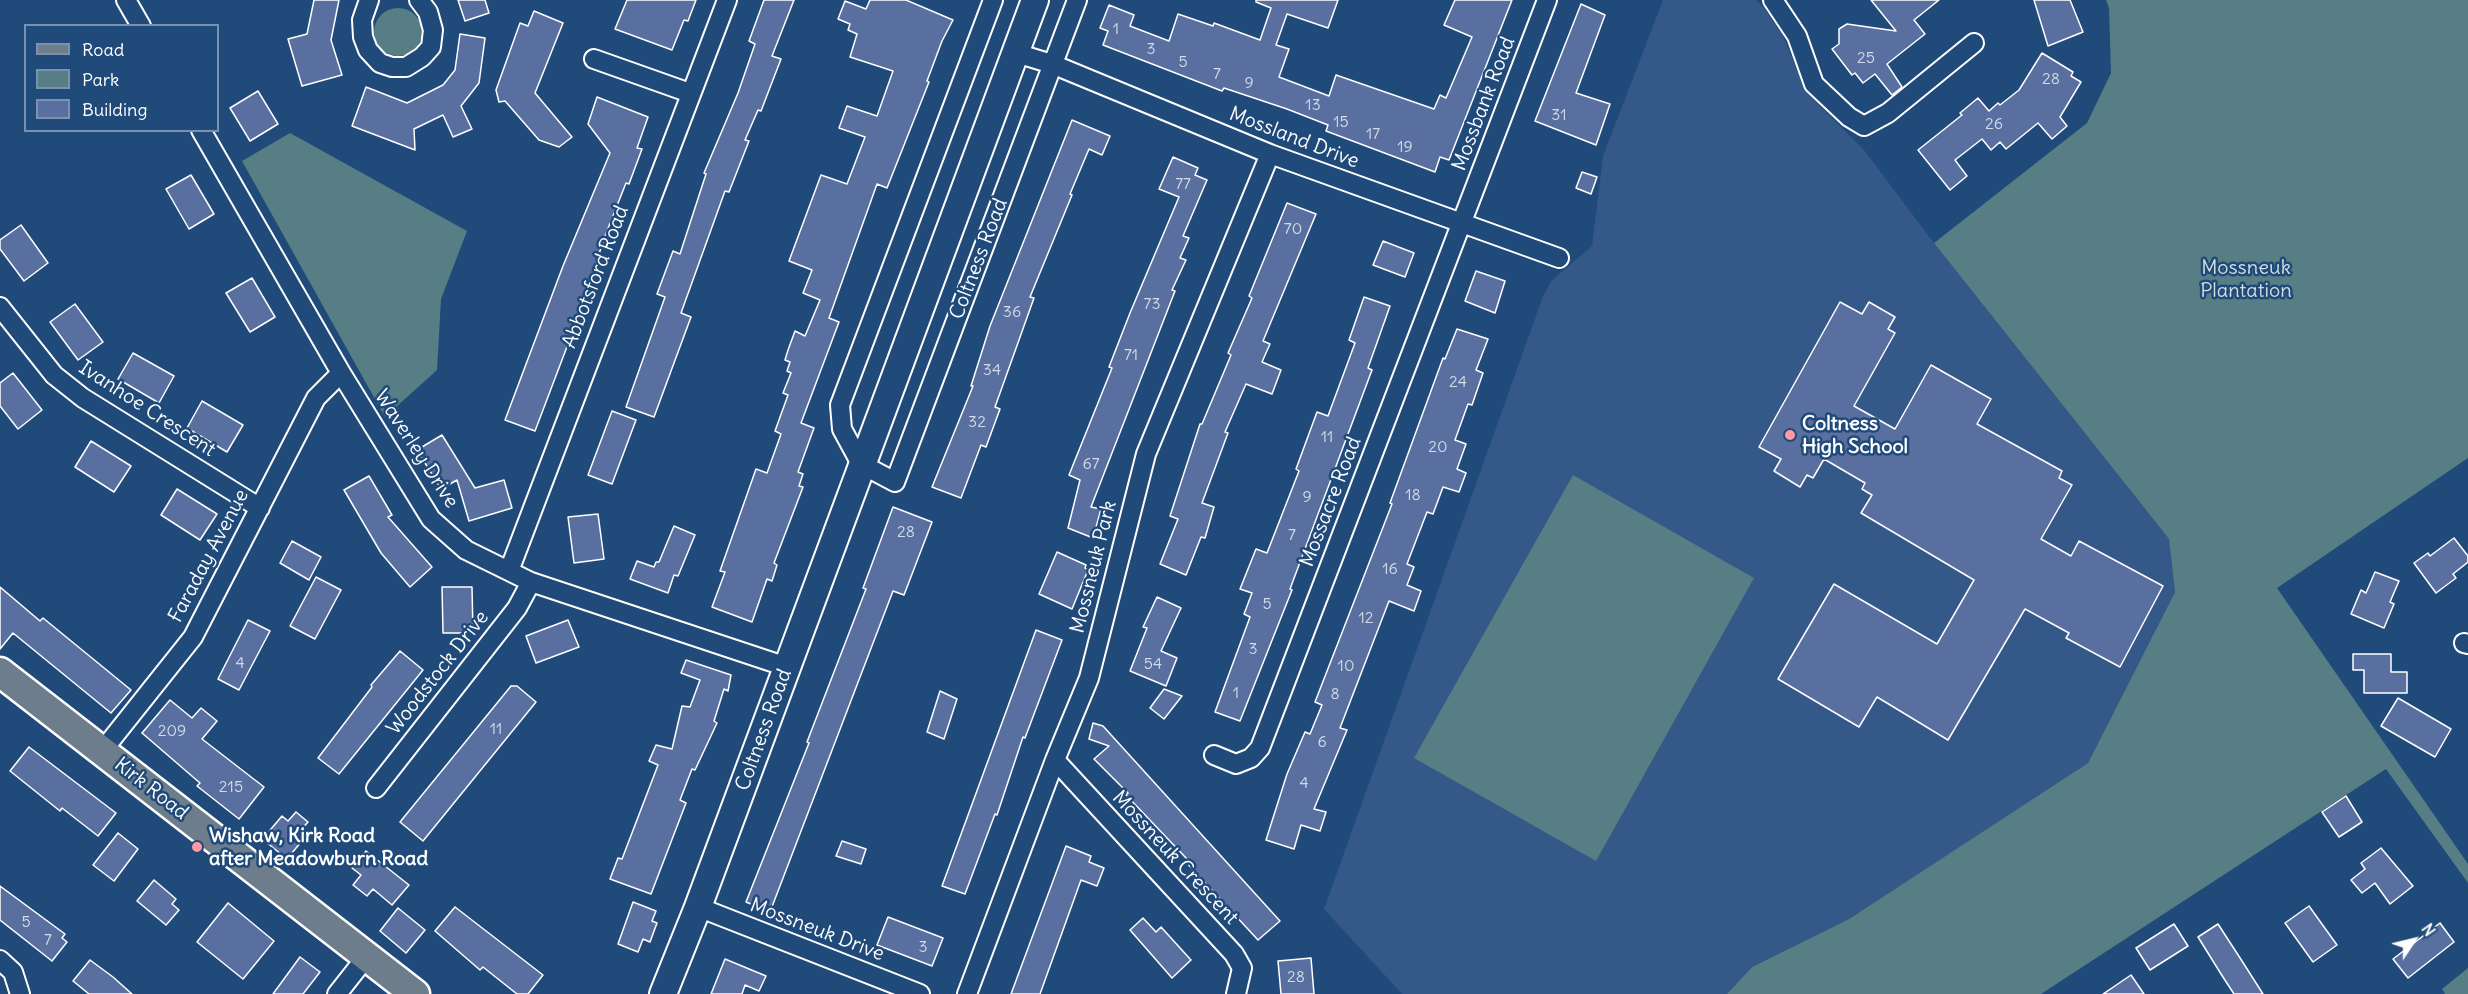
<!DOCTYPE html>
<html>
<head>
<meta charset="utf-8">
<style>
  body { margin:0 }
  #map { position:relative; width:2468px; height:994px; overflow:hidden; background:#1f4a7a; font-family:Delius,sans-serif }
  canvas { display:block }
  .legend { position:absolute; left:24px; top:24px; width:195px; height:108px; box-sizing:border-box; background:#1f4a7a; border:2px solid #7992af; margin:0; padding:8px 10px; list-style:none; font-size:18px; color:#fff }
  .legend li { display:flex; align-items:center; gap:12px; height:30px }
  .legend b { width:30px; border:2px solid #7992af }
  .north { position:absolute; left:2384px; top:910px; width:60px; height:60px; -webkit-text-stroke:4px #1f4a7a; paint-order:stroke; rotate:55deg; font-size:16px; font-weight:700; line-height:24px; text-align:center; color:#fff }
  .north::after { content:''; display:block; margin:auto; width:21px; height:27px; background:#fff; clip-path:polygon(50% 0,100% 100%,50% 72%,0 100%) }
</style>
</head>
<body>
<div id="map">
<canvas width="2468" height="994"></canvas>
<ul class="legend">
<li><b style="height:8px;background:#6d7d8c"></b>Road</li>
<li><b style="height:16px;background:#567e84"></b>Park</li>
<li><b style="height:16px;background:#586fa0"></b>Building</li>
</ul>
<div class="north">N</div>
</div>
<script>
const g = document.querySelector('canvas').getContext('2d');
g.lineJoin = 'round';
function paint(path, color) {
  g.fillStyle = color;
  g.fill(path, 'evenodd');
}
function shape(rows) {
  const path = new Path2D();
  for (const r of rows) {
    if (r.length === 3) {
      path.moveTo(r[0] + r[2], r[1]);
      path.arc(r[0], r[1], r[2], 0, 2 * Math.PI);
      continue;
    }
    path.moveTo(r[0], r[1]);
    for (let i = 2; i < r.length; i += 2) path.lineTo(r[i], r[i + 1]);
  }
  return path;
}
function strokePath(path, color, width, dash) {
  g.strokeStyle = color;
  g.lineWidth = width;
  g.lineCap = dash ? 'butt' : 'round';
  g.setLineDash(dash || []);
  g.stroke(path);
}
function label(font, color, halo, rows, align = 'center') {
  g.font = font + ' Delius,sans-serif';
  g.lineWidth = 5;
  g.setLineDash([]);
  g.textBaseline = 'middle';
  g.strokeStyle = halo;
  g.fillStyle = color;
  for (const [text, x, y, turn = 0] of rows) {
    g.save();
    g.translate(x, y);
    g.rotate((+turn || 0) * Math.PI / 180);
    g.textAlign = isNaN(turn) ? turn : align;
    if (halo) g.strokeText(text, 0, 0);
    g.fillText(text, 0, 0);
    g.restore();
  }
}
const built = shape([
  [1663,0,1756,0,1764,8,1783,36,1806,92,1864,150,1934,243,2169,539,2175,592,2088,763,1849,919,1752,967,1727,994,1402,994,1324,909,1542,299,1551,281,1592,246,1603,156]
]);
const green = shape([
  [2106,0,2468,0,2468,458,2277,588,2468,864,2468,883,2386,769,2041,994,1727,994,1752,967,1849,919,2088,763,2175,592,2169,539,1934,243,2087,123,2111,73,2109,8],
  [398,32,24],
  [290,133,467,231,441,299,437,370,385,417,242,161],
  [1573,475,1754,578,1596,861,1414,758],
  [2468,968,2468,994,2445,994,2442,989]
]);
const building = shape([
  [314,0,339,0,331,40,342,75,302,86,288,39,307,34,314,0],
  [458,0,485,0,489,13,465,21,458,0],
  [627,0,696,0,688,21,684,20,672,50,615,29,627,0],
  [764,0,794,0,772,56,781,59,761,111,758,110,745,140,749,141,729,192,725,191,681,313,691,317,654,417,626,407,665,297,657,294,673,251,680,254,706,174,704,173,738,93,755,44,749,41,764,0],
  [870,0,906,0,953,20,942,41,927,81,929,82,887,188,877,184,829,318,839,322,801,423,814,428,798,472,803,474,799,486,803,487,774,563,777,565,772,581,767,579,752,622,712,607,725,572,720,571,756,469,767,473,781,434,775,431,788,395,783,393,791,373,787,371,790,362,785,360,788,350,795,331,805,336,820,300,803,293,812,270,789,261,821,175,847,184,865,137,839,128,847,106,877,116,893,71,850,57,857,34,848,30,850,24,838,19,845,1,866,9,870,0],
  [1256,0,1338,0,1328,28,1287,14,1276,45,1289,49,1279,77,1329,96,1336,75,1434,109,1440,95,1446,98,1472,37,1444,25,1455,0,1512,0,1449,160,1440,157,1435,172,1326,131,1328,125,1287,109,1224,88,1222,91,1103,45,1108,31,1100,28,1109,5,1134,15,1130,26,1169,41,1178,14,1213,26,1214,23,1260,40,1271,8,1256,2,1256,0],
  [1871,0,1939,0,1914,20,1925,34,1887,64,1902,87,1892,95,1875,74,1863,83,1855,73,1852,75,1832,49,1839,44,1839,29,1847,24,1896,31,1871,0],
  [2034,0,2070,0,2083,32,2048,46,2034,0],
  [1581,4,1605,15,1576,93,1610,104,1596,145,1535,121,1581,4],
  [534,11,563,23,535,93,572,137,559,147,539,140,505,101,499,102,496,90,520,23,528,26,534,11],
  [460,34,485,38,479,83,461,106,472,129,453,137,443,115,414,129,415,150,352,126,366,87,407,103,443,85,455,70,460,34],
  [2042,53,2073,72,2071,76,2081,82,2060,117,2067,126,2052,139,2038,123,2006,149,2000,142,1991,150,1982,139,1955,160,1967,176,1950,190,1918,150,1962,115,1960,113,1978,98,1989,111,1998,103,2000,105,2019,90,2042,53],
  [258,91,278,124,250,141,230,108,258,91],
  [597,97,648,117,637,148,642,149,629,184,626,183,605,236,576,323,535,431,505,420,563,266,610,153,588,124,597,97],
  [1072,120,1110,136,1102,155,1089,149,1070,194,1072,195,1030,297,1034,298,995,407,1000,409,986,447,981,445,961,498,932,487,973,386,971,386,990,326,1072,120],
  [1173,157,1198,168,1195,175,1207,180,1183,236,1189,238,1180,258,1186,260,1172,290,1175,291,1091,507,1101,509,1093,538,1068,528,1080,480,1069,475,1112,368,1109,367,1130,313,1179,197,1159,189,1173,157],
  [1582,172,1597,177,1591,194,1576,188,1582,172],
  [191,175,214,214,189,229,166,189,191,175],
  [1287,203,1316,214,1263,341,1270,344,1262,362,1281,370,1272,394,1246,384,1225,432,1228,433,1202,503,1214,507,1205,538,1201,537,1186,575,1160,564,1178,519,1170,516,1200,424,1202,424,1231,355,1228,353,1252,298,1249,296,1287,203],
  [21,225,48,263,24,281,0,249,0,240,21,225],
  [1383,241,1414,253,1405,277,1373,265,1383,241],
  [1476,271,1505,281,1495,313,1465,301,1476,271],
  [252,278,275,317,250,332,226,293,252,278],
  [1364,297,1390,306,1368,368,1372,370,1290,589,1292,590,1240,721,1215,712,1250,617,1244,614,1252,593,1240,589,1256,549,1267,553,1299,471,1296,469,1317,412,1328,416,1355,343,1349,340,1364,297],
  [1840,302,1862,314,1869,302,1895,317,1888,329,1895,333,1854,406,1895,429,1931,365,1991,399,1977,424,2062,471,2059,478,2072,485,2041,539,2071,556,2079,541,2163,586,2120,667,2066,638,2069,633,2025,609,1948,740,1877,697,1859,727,1778,679,1834,584,1937,644,1974,580,1861,513,1872,495,1862,489,1865,483,1824,459,1813,478,1807,475,1800,487,1774,471,1781,459,1759,447,1840,302],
  [75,304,103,342,78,360,50,322,75,304],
  [1457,329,1488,339,1476,370,1483,373,1472,405,1468,404,1455,440,1466,444,1457,469,1466,473,1459,492,1443,487,1433,514,1427,512,1407,564,1414,567,1407,585,1421,591,1414,611,1389,601,1340,728,1347,730,1314,809,1326,812,1320,831,1301,825,1294,849,1266,840,1287,774,1305,732,1310,734,1322,705,1315,702,1392,504,1390,503,1443,358,1445,359,1457,329],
  [133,353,174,376,159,403,118,379,133,353],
  [13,373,42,410,18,429,0,406,0,383,13,373],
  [202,401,243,425,227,452,187,428,202,401],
  [612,411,636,420,612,484,588,475,612,411],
  [442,435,475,488,504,480,512,508,469,521,457,480,441,489,417,450,442,435],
  [91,441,131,466,114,492,75,467,91,441],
  [369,476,392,515,388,517,432,567,410,587,381,553,344,490,369,476],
  [177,489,217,514,200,540,161,515,177,489],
  [893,507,932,522,904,595,893,591,770,912,746,902,809,743,807,742,866,589,863,588,893,507],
  [598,514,604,559,574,563,568,517,598,514],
  [674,526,695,535,678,576,674,575,668,593,630,579,637,561,654,567,656,562,659,562,674,526],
  [2454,538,2468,556,2468,562,2453,574,2456,578,2436,593,2414,563,2428,553,2430,556,2454,538],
  [292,541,321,557,309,580,280,563,292,541],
  [1057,552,1086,565,1085,568,1088,570,1072,609,1039,594,1057,552],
  [2375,572,2399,581,2390,602,2394,604,2384,628,2351,614,2361,590,2366,593,2375,572],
  [316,577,341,590,315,639,290,626,316,577],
  [0,587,40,621,43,618,131,690,111,713,13,633,0,649,0,587],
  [442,587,472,587,473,633,443,633,442,587],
  [1157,597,1181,608,1161,651,1177,658,1166,686,1130,671,1147,628,1143,627,1157,597],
  [248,620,270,631,239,690,218,679,248,620],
  [568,620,579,647,536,663,526,636,568,620],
  [1036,630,1062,640,1025,738,1023,737,997,815,995,814,965,894,942,886,1036,630],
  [400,651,423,670,339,774,318,758,372,687,371,685,400,651],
  [2353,654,2391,654,2391,672,2407,672,2407,693,2364,693,2364,670,2353,670,2353,654],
  [686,660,731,675,728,691,724,689,714,721,717,723,695,770,692,769,680,800,686,803,651,894,610,879,618,858,622,859,658,765,649,761,656,745,672,749,682,706,690,707,700,680,681,673,686,660],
  [511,686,517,686,536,702,423,841,400,822,511,686],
  [1164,689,1182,696,1164,719,1150,708,1164,689],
  [940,691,957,699,944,739,927,732,940,691],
  [2398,698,2451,729,2435,757,2381,726,2398,698],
  [170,700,192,718,201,708,217,721,202,739,264,787,239,819,197,786,200,783,142,733,170,700],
  [1093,723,1103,726,1280,921,1258,940,1185,861,1187,859,1126,795,1128,793,1094,759,1109,746,1089,739,1093,723],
  [29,747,116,813,98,836,62,808,60,811,10,771,29,747],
  [2346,796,2362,822,2339,837,2322,812,2346,796],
  [296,812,308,822,300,831,306,836,287,859,266,842,266,835,282,816,288,821,296,812],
  [118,833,138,849,114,881,93,865,118,833],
  [842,841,866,849,861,864,836,856,842,841],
  [1066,846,1091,856,1089,862,1104,868,1097,886,1081,880,1040,994,1011,994,1066,846],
  [2381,848,2413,886,2390,904,2375,883,2362,893,2351,880,2365,869,2361,863,2381,848],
  [366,851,409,885,392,905,373,889,367,896,353,885,361,875,352,868,366,851],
  [154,880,176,899,172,904,179,910,166,925,137,901,154,880],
  [0,886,65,934,62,938,67,942,52,961,0,920,0,886],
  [633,902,656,911,652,921,657,923,650,942,643,939,638,952,618,944,633,902],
  [228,903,274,941,243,979,197,942,228,903],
  [2309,906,2337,945,2313,962,2285,923,2309,906],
  [455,907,543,975,528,994,517,994,483,967,480,970,435,931,455,907],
  [398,908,425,930,406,953,380,931,398,908],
  [888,917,943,938,932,966,877,945,888,917],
  [1143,918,1156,932,1161,927,1191,960,1172,978,1130,930,1143,918],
  [2440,923,2454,942,2408,978,2393,959,2440,923],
  [2174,924,2188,946,2150,970,2136,948,2174,924],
  [2218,924,2242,961,2263,994,2234,994,2221,974,2198,937,2218,924],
  [300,957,320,972,303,994,273,994,300,957],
  [1311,958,1314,994,1281,994,1278,961,1311,958],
  [725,959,766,976,759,991,745,985,742,994,711,994,725,959],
  [90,960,113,977,132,994,89,994,73,981,90,960],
  [2131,975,2144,994,2103,994,2131,975]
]);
const street = shape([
  [126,0,141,26],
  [369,0,362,20,363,37,368,50,380,63,392,67,406,67,422,57,431,47,433,30,428,12,419,0],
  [993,0,840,405,842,429,861,464,895,482,1077,0],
  [1773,0,1797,36,1814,84,1849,117,1864,126,1888,113,1974,43],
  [1016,53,1052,64,1270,154,1559,258],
  [594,59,690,93],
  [201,130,341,373,431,519,466,550,531,582,787,667],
  [0,307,54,375,83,398,260,508],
  [509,571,727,0],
  [2464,643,2468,644],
  [103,750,193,637,316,398,341,373],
  [1214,755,1236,764,1251,758,1260,748,1547,0],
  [1055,760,1234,954,1242,968,1236,994],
  [376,788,517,608,531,582],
  [698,907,920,994],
  [0,960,13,972,20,994],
  [337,994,367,956],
  [967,994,1055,760,1089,678,1146,454,1270,154]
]);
const secondary = shape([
  [663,994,698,907,1035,0]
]);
const primary = shape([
  [0,672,415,994]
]);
const markers = [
  [1790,435,6,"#ff9aa2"],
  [197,847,6,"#ff9aa2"]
];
const numberNames = [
  ["1",1116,29],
  ["3",1151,49],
  ["25",1866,58],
  ["5",1183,62],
  ["7",1217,74],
  ["28",2051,79],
  ["9",1249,83],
  ["13",1313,105],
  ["31",1559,115],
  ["15",1341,122],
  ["26",1994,124],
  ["17",1373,134],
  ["19",1405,147],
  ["77",1183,184],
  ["70",1293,229],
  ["73",1152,304],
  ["36",1012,312],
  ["71",1131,355],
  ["34",992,370],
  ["24",1458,382],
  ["32",977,422],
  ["11",1327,437],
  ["20",1438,447],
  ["67",1091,464],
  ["18",1413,495],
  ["9",1307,497],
  ["28",906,532],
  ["7",1292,535],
  ["16",1390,569],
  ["5",1267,604],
  ["12",1366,618],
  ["3",1253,649],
  ["4",240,663],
  ["54",1153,664],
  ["10",1346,666],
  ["1",1236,693],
  ["8",1335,694],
  ["11",496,729],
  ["209",172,731],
  ["6",1322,742],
  ["4",1304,783],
  ["215",231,787],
  ["5",26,922],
  ["7",48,940],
  ["3",923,947],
  ["28",1296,977]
];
const streetNames = [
  ["Mossbank Road",1484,104,-69],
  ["Mossland Drive",1294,138,21],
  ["Coltness Road",979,259,-69],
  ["Abbotsford Road",596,277,-69],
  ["Ivanhoe Crescent",147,409,33],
  ["Waverley Drive",416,449,57],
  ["Mossacre Road",1331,502,-69],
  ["Faraday Avenue",209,556,-62],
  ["Mossneuk Park",1094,567,-76],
  ["Woodstock Drive",438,673,-52],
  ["Coltness Road",764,730,-70],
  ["Kirk Road",151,789,38],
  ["Mossneuk Crescent",1175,858,47],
  ["Mossneuk Drive",817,930,21]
];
const parkNames = [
  ["Mossneuk",2246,268],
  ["Plantation",2246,291]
];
const poiNames = [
  ["Coltness",1802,424],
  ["High School",1802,447],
  ["Wishaw, Kirk Road",209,836],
  ["after Meadowburn Road",209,859]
];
paint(built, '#345887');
paint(green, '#567e84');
paint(building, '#586fa0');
strokePath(building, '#fff', 1.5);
strokePath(street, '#fff', 22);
strokePath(secondary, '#fff', 30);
strokePath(primary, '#fff', 33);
strokePath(street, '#1f4a7a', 18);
strokePath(secondary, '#1f4a7a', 26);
strokePath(primary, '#6d7d8c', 28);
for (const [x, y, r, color] of markers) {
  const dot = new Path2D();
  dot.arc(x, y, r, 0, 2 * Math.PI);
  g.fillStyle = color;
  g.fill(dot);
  strokePath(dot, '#1f4a7a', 2);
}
label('16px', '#d5dbe7', null, numberNames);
label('20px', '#fff', '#1f4a7a', streetNames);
label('20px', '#d5dfe0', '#1f4a7a', parkNames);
label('bold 20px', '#fff', '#1f4a7a', poiNames, 'left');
</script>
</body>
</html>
